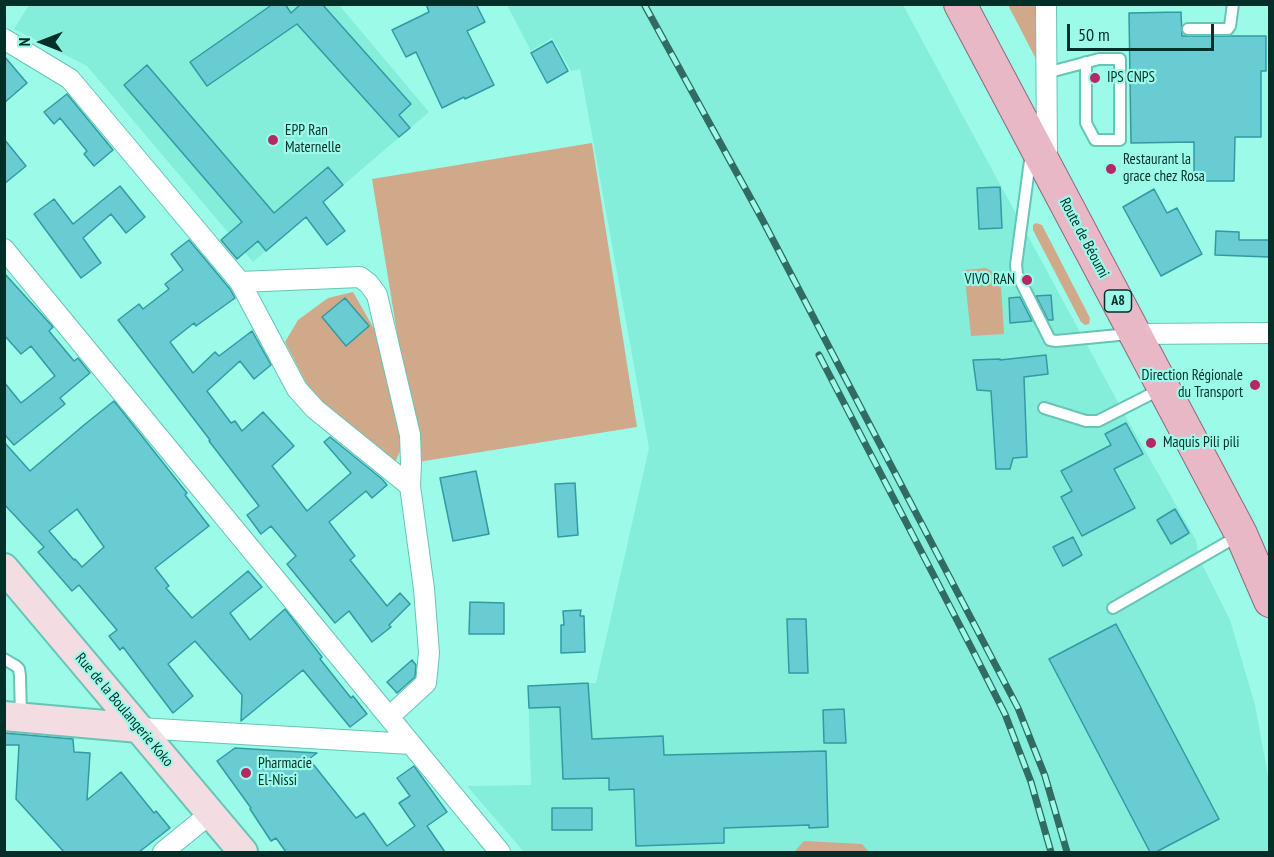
<!DOCTYPE html>
<html>
<head>
<meta charset="utf-8">
<style>
  body { margin:0 }
  #map { position:relative; width:1274px; height:857px; overflow:hidden; background:#9cfae8; font-family:"PT Sans Narrow",sans-serif }
  canvas { display:block }
  .frame { position:absolute; inset:0; border:6px solid #032f28; pointer-events:none }
  .north { position:absolute; left:12px; top:12px; width:60px; height:60px; -webkit-text-stroke:4px #9cfae8; paint-order:stroke; rotate:270deg; font-size:16px; font-weight:700; line-height:24px; text-align:center; color:#032f28 }
  .north::after { content:''; display:block; margin:auto; width:21px; height:27px; background:#032f28; clip-path:polygon(50% 0,100% 100%,50% 72%,0 100%) }
  .scale { position:absolute; left:1067px; top:24px; width:147px; height:27px; box-sizing:border-box; border:3px solid #032f28; border-top:0; padding-left:8px; font-size:18px; line-height:21px; white-space:nowrap; color:#032f28; -webkit-text-stroke:4px #9cfae8; paint-order:stroke }
</style>
</head>
<body>
<div id="map">
<canvas width="1274" height="857"></canvas>
<div class="frame"></div>
<div class="north">N</div>
<div class="scale">50 m</div>
</div>
<script>
const g = document.querySelector('canvas').getContext('2d');
g.lineJoin = 'round';
function paint(path, color) {
  g.fillStyle = color;
  g.fill(path, 'evenodd');
}
function shape(rows) {
  const path = new Path2D();
  for (const r of rows) {
    path.moveTo(r[0], r[1]);
    for (let i = 2; i < r.length; i += 2) path.lineTo(r[i], r[i + 1]);
  }
  return path;
}
function strokePath(path, color, width, dash) {
  g.strokeStyle = color;
  g.lineWidth = width;
  g.lineCap = dash ? 'butt' : 'round';
  g.setLineDash(dash || []);
  g.stroke(path);
}
function label(font, color, halo, rows, align = 'center') {
  g.font = font + ' "PT Sans Narrow",sans-serif';
  g.lineWidth = 4.5;
  g.setLineDash([]);
  g.textBaseline = 'middle';
  g.strokeStyle = halo;
  g.fillStyle = color;
  for (const [text, x, y, turn = 0] of rows) {
    g.save();
    g.translate(x, y);
    g.rotate((+turn || 0) * Math.PI / 180);
    g.textAlign = isNaN(turn) ? turn : align;
    if (halo) g.strokeText(text, 0, 0);
    g.fillText(text, 0, 0);
    g.restore();
  }
}
const built = shape([
  [29,5,339,5,429,112,253,262,87,66,14,29],
  [507,5,903,5,1127,419,1196,540,1199,558,1230,620,1255,705,1269,781,1269,852,524,852,467,786,531,785,528,686,596,683,649,448,580,69,571,71,552,38,531,51]
]);
const green = shape([
  [1008,5,1035,5,1036,59],
  [592,143,637,427,418,462,372,179],
  [1036,223,1042,225,1090,318,1089,324,1085,325,1081,322,1033,230,1033,225],
  [986,268,995,273,1001,287,1004,334,971,336,964,270],
  [353,292,389,355,406,435,392,471,314,398,285,342,298,320,328,298],
  [804,841,862,844,869,852,794,852]
]);
const building = shape([
  [273,4,285,4,291,13,301,4,322,4,411,104,399,115,410,128,399,137,297,24,207,86,190,62,273,4],
  [426,4,476,4,485,22,467,31,494,85,465,99,464,97,442,108,416,52,406,57,392,30,429,12,426,4],
  [1181,12,1182,36,1266,36,1266,71,1261,71,1261,137,1235,137,1234,181,1194,181,1194,142,1131,143,1129,13,1181,12],
  [552,41,568,71,547,83,531,53,552,41],
  [4,56,27,83,4,103,4,56],
  [147,65,274,213,328,167,343,185,323,202,345,231,327,245,306,217,266,251,258,241,237,259,221,240,242,222,124,85,147,65],
  [67,94,113,150,94,166,84,154,87,151,60,118,54,124,44,112,67,94],
  [4,139,26,166,4,184,4,139],
  [120,186,145,217,126,233,111,214,83,238,101,263,81,278,34,214,54,199,73,224,120,186],
  [1000,187,1002,228,979,229,977,188,1000,187],
  [1154,189,1167,213,1177,208,1202,254,1161,276,1123,207,1154,189],
  [1216,231,1239,232,1239,240,1269,240,1269,257,1215,255,1216,231],
  [189,240,230,289,235,298,196,326,194,323,170,342,193,373,215,352,219,356,252,331,271,365,254,379,240,361,207,391,231,423,235,421,242,431,263,412,294,446,272,466,307,511,351,473,324,442,330,437,382,479,387,485,372,498,366,491,329,522,355,556,350,560,387,606,400,593,410,604,389,625,391,627,372,642,349,611,335,623,287,564,296,556,271,526,261,534,247,515,259,506,209,441,210,440,118,320,139,304,143,309,169,289,165,284,183,270,171,254,189,240],
  [4,273,53,327,49,331,74,361,78,358,90,373,60,398,65,404,14,445,4,434,4,382,21,403,55,376,31,346,21,354,4,335,4,273],
  [1051,295,1053,320,1048,320,1036,296,1051,295],
  [1020,297,1032,321,1010,323,1009,298,1020,297],
  [345,298,369,326,346,346,322,317,345,298],
  [1046,355,1048,374,1024,377,1027,457,1013,458,1010,469,996,469,991,391,977,390,973,360,1000,359,1000,360,1046,355],
  [114,401,187,493,185,495,209,526,155,568,169,586,166,588,192,618,248,571,262,587,230,613,250,640,285,609,322,657,320,659,351,698,353,696,367,714,350,727,303,670,241,721,242,695,195,641,168,664,193,696,173,713,123,647,120,650,109,636,117,630,79,585,72,591,38,552,44,547,4,504,4,442,30,471,84,425,114,401],
  [77,509,104,547,82,567,75,559,74,560,49,531,77,509],
  [1126,423,1143,454,1114,469,1135,508,1082,536,1061,497,1072,491,1061,471,1111,445,1105,434,1126,423],
  [476,471,489,534,453,541,440,478,476,471],
  [575,483,578,535,558,537,555,484,575,483],
  [1175,509,1189,533,1171,544,1157,520,1175,509],
  [1073,537,1082,555,1063,566,1053,547,1073,537],
  [470,602,504,603,504,634,469,634,470,602],
  [581,610,580,616,584,616,585,652,561,653,561,625,564,625,563,611,581,610],
  [787,619,806,619,808,673,789,673,787,619],
  [1116,624,1219,819,1156,852,1150,852,1049,659,1116,624],
  [412,660,416,665,415,677,397,693,387,682,412,660],
  [588,683,592,739,663,736,664,755,826,751,828,827,809,828,809,825,724,828,724,843,636,846,634,789,609,790,609,778,563,779,560,707,529,708,528,686,588,683],
  [844,709,846,743,824,743,823,710,844,709],
  [4,733,73,739,74,752,90,753,87,800,121,772,154,813,156,811,170,828,139,852,64,852,16,799,19,745,4,745,4,733],
  [235,748,317,753,309,759,356,818,364,813,387,846,415,826,399,803,410,796,397,778,414,766,447,812,427,826,445,852,286,852,276,838,271,841,250,809,251,808,217,761,235,748],
  [552,808,592,808,592,830,552,830,552,808]
]);
const lane = shape([
  [1188,29,1228,29,1230,26,1233,4],
  [1046,73,1099,59,1120,59,1120,140,1095,140,1086,123,1086,62],
  [1031,153,1016,265,1017,274,1050,340,1056,341,1129,334],
  [1044,408,1086,421,1098,421,1161,389],
  [1113,608,1238,536],
  [4,659,16,666,19,669,20,676,21,717]
]);
const street = shape([
  [1046,4,1047,160],
  [4,39,70,79,240,282,360,277,369,284,377,295,410,435,411,463,410,486,424,589,429,653,426,683,389,717],
  [4,249,500,852],
  [240,282,297,389,315,409,410,486],
  [1136,334,1270,333],
  [139,728,411,744],
  [163,852,211,813]
]);
const secondary = shape([
  [4,568,243,852],
  [4,716,139,728]
]);
const primary = shape([
  [960,4,1241,534,1270,601]
]);
const rail = shape([
  [644,4,762,219,1018,708,1045,776,1067,852],
  [819,355,972,649,1005,714,1031,782,1051,852]
]);
const markers = [
  [1095,78,6,"#b42863"],
  [273,140,6,"#b42863"],
  [1111,169,6,"#b42863"],
  [1027,280,6,"#b42863"],
  [1255,385,6,"#b42863"],
  [1151,443,6,"#b42863"],
  [246,773,6,"#b42863"]
];
const shields = [
  [1118,301,27]
];
const shieldNames = [
  ["A8",1118,301]
];
const poiNames = [
  ["IPS CNPS",1107,78],
  ["EPP Ran",285,131],
  ["Maternelle",285,148],
  ["Restaurant la",1123,160],
  ["grace chez Rosa",1123,177],
  ["VIVO RAN",1015,280,"right"],
  ["Direction Régionale",1243,376,"right"],
  ["du Transport",1243,393,"right"],
  ["Maquis Pili pili",1163,443],
  ["Pharmacie",258,764],
  ["El-Nissi",258,781]
];
const streetNames = [
  ["Route de Béoumi",1084,238,62],
  ["Rue de la Boulangerie Koko",124,710,50]
];
paint(built, '#84eedb');
paint(green, '#d0a98a');
paint(building, '#68ccd2');
strokePath(building, '#319ba1', 1.5);
strokePath(lane, '#66c5b4', 14);
strokePath(street, '#66c5b4', 22);
strokePath(secondary, '#66c5b4', 32);
strokePath(primary, '#8e6a77', 34);
strokePath(lane, '#fff', 10);
strokePath(street, '#fff', 20);
strokePath(secondary, '#f4dce3', 28);
strokePath(primary, '#e8b8c7', 32);
strokePath(rail, '#316b61', 7);
strokePath(rail, '#9cfae8', 4.5, [14]);
for (const [x, y, r, color] of markers) {
  const dot = new Path2D();
  dot.arc(x, y, r, 0, 2 * Math.PI);
  g.fillStyle = color;
  g.fill(dot);
  strokePath(dot, '#9cfae8', 2);
}
for (const [x, y, w] of shields) {
  const box = new Path2D();
  box.roundRect(x - w / 2, y - 11, w, 22, 4.5);
  g.fillStyle = '#9cfae8';
  g.fill(box);
  strokePath(box, '#032f28', 1.5);
}
label('bold 14px', '#032f28', null, shieldNames);
label('15px', '#032f28', '#9cfae8', poiNames, 'left');
label('15px', '#032f28', '#9cfae8', streetNames);
</script>
</body>
</html>
